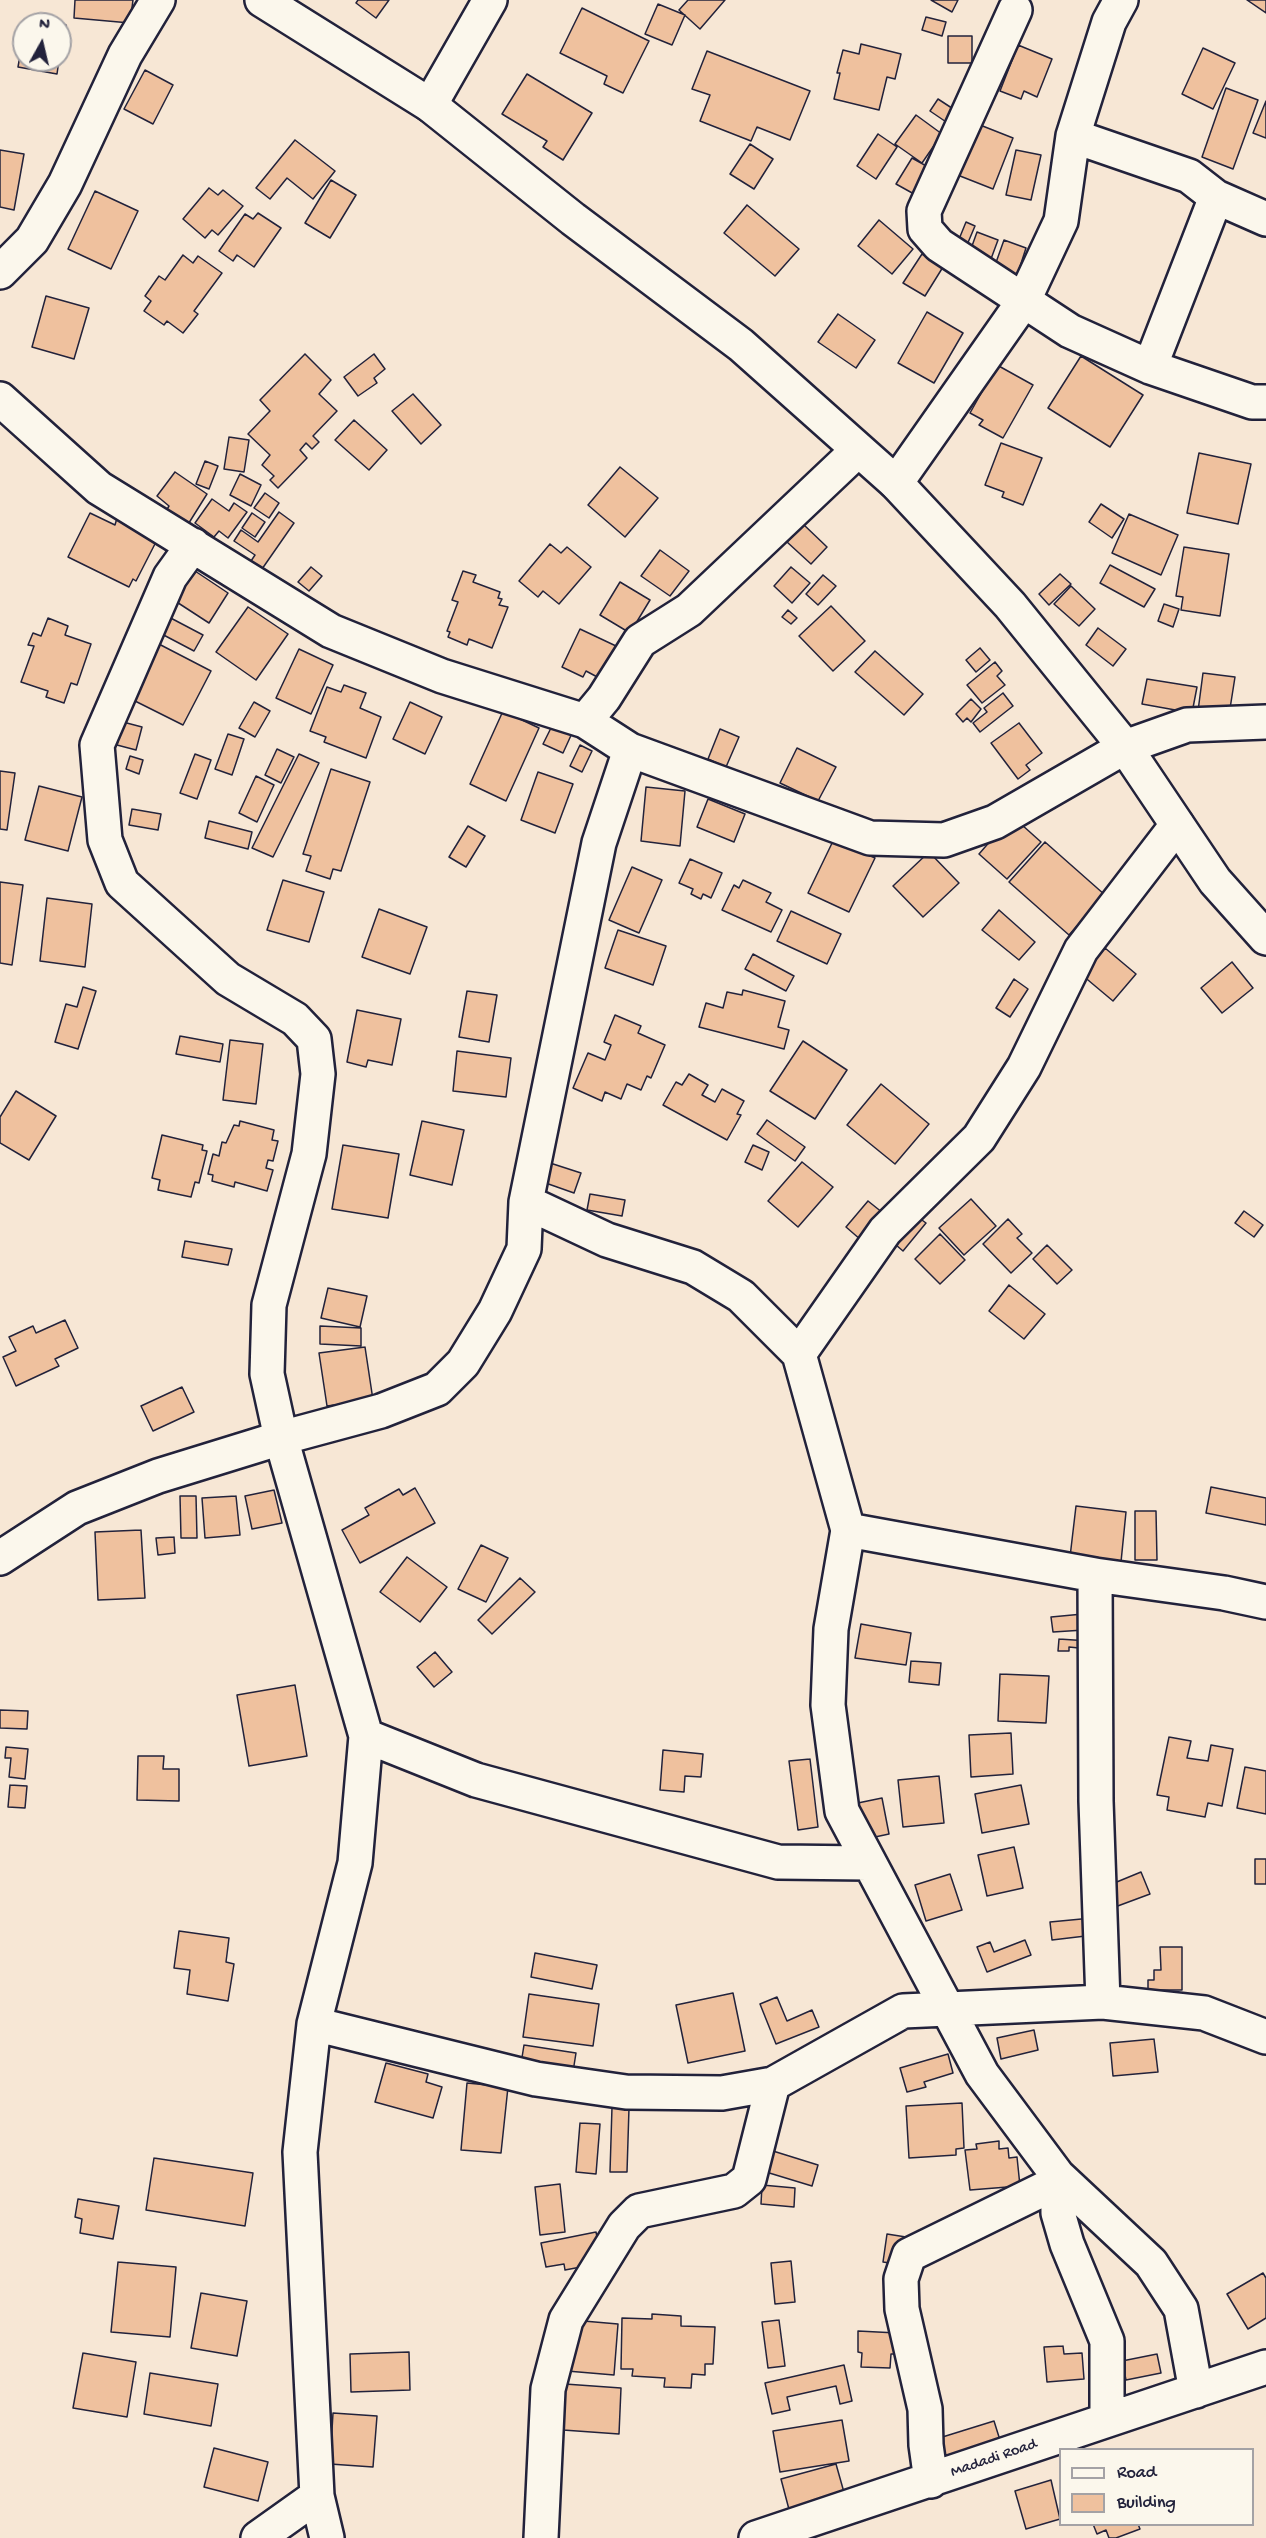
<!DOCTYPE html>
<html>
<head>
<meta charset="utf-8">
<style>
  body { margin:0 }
  #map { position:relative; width:1266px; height:2538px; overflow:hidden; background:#f7e7d5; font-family:"Gochi Hand",sans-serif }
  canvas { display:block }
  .legend { position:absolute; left:1059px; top:2448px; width:195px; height:78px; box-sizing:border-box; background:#fbf7ec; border:2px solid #a4a2a5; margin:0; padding:8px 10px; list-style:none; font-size:18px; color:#22223b }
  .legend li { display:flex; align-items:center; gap:12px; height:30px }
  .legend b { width:30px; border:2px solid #a4a2a5 }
  .north { position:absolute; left:12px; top:12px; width:60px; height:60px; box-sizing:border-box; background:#fbf7ec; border:2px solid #a4a2a5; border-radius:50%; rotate:8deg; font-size:16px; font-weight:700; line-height:24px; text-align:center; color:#22223b }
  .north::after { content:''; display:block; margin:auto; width:21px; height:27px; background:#22223b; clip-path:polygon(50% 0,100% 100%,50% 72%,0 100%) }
</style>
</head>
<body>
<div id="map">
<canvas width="1266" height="2538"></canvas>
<ul class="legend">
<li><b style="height:8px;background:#fbf7ec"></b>Road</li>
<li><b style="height:16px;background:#efc19e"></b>Building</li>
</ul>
<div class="north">N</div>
</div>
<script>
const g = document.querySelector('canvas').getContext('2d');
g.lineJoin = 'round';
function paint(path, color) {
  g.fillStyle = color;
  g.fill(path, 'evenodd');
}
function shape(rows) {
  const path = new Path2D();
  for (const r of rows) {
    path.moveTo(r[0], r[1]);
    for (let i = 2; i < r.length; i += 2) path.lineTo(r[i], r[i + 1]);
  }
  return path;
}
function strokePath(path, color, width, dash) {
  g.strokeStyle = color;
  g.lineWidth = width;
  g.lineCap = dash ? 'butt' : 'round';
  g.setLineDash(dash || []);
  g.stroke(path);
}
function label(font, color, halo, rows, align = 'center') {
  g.font = font + ' "Gochi Hand",sans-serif';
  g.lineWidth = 4.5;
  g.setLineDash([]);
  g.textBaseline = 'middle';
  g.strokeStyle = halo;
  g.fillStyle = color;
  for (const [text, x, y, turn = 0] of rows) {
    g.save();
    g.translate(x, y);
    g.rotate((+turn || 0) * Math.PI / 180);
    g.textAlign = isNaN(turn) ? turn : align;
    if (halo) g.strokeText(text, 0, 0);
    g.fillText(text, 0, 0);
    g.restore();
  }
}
const building = shape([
  [75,0,133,0,130,23,74,18,75,0],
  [358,0,389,0,376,18,356,3,358,0],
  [688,0,725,0,700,29,679,10,688,0],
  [931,0,958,0,952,12,931,0],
  [1247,0,1266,0,1266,13,1247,0],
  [658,4,685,15,672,45,645,34,658,4],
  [582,8,649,41,623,93,604,84,607,76,560,53,582,8],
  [926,17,946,22,942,36,922,30,926,17],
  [27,18,66,25,60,57,60,24,25,24,27,18],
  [24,32,24,60,59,60,57,74,18,67,24,32],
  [948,36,972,36,972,63,948,63,948,36],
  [861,44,901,54,895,79,887,77,879,110,834,99,840,73,837,73,843,50,859,54,861,44],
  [1018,45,1052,59,1037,97,1024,91,1021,99,1000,91,1018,45],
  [1203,48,1235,63,1213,109,1182,94,1203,48],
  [707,51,810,91,790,140,757,127,751,141,700,121,710,95,692,89,707,51],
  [145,70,173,85,153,124,124,109,145,70],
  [527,74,592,113,563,160,543,147,547,141,502,114,527,74],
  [1226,88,1258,100,1233,169,1202,157,1226,88],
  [938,99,964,116,955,128,930,111,938,99],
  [1266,101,1266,138,1253,133,1266,101],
  [916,115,942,134,922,163,895,144,916,115],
  [975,123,1013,138,993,189,955,174,975,123],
  [878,134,897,147,876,179,857,166,878,134],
  [295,140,335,171,313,199,287,178,270,199,256,188,295,140],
  [750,144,773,159,754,189,730,174,750,144],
  [0,150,24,154,14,210,0,207,0,150],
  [1016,150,1041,155,1031,200,1006,195,1016,150],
  [912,158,930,168,914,194,896,184,912,158],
  [331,180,356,195,330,238,305,223,331,180],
  [209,188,218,195,223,190,243,206,218,235,212,230,205,238,183,219,209,188],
  [95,191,138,211,111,269,68,249,95,191],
  [747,205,799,249,775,276,724,233,747,205],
  [258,213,281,228,254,267,237,255,233,261,219,251,245,214,253,219,258,213],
  [879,220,913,249,892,274,858,246,879,220],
  [966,222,975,226,964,252,955,249,966,222],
  [977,232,998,240,988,267,967,260,977,232],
  [1004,240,1026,248,1016,279,993,271,1004,240],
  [922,254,943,267,925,296,903,283,922,254],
  [183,255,193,263,198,256,222,273,194,311,198,314,183,333,167,321,164,325,144,311,151,301,145,296,159,276,165,280,183,255],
  [46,296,89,308,74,359,32,347,46,296],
  [927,312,963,333,934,383,898,363,927,312],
  [838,314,875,340,856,368,818,342,838,314],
  [305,354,331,380,319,394,337,411,313,436,319,442,312,449,306,443,300,450,307,458,278,488,270,480,274,476,262,465,270,455,248,434,270,411,260,400,305,354],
  [374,354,385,369,374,378,377,383,358,396,344,377,374,354],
  [1081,356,1143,395,1110,447,1048,408,1081,356],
  [997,365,1033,385,1003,438,979,425,983,420,970,413,997,365],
  [413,394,441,425,421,444,392,411,413,394],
  [354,420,387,450,369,470,335,440,354,420],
  [229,437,249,440,244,472,224,469,229,437],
  [1001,443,1042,458,1023,505,1002,497,1004,492,985,485,1001,443],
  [1199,453,1251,464,1238,524,1187,513,1199,453],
  [205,461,218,466,209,489,196,484,205,461],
  [620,467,658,498,625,537,588,505,620,467],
  [175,472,207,494,187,526,166,511,169,506,157,496,175,472],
  [240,474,261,485,251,506,230,495,240,474],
  [265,493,279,503,269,518,254,508,265,493],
  [212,499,229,511,234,503,247,512,228,538,219,531,214,537,195,523,212,499],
  [1101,504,1124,519,1112,538,1089,522,1101,504],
  [279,512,294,523,262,569,251,561,255,555,234,541,241,530,258,542,279,512],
  [90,513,115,525,117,518,158,538,136,581,133,579,129,587,68,557,90,513],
  [252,513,265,522,255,537,242,528,252,513],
  [1129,514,1178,535,1161,575,1112,553,1129,514],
  [803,524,827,547,811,564,787,542,803,524],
  [550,544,561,553,567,547,591,567,559,604,543,591,538,597,519,581,550,544],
  [1184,547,1229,554,1220,616,1181,610,1183,597,1176,596,1184,547],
  [660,550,689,571,670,596,641,576,660,550],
  [1110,565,1155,589,1144,607,1100,583,1110,565],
  [189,567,228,593,209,623,169,597,189,567],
  [311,567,322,576,309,591,298,582,311,567],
  [791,567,810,583,792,603,774,586,791,567],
  [463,571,476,575,473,582,500,592,498,598,502,599,499,605,508,607,492,648,469,639,467,645,448,637,450,632,447,631,458,602,452,600,463,571],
  [1060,574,1071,584,1049,605,1039,594,1060,574],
  [823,575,836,586,818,605,806,594,823,575],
  [620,582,650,600,630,633,600,615,620,582],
  [1071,586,1095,609,1079,626,1054,604,1071,586],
  [1164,604,1179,609,1173,627,1158,621,1164,604],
  [831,606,865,641,833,671,799,636,831,606],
  [248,607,288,634,256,680,216,652,248,607],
  [788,610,797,618,791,624,782,617,788,610],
  [165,615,203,635,194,651,156,631,165,615],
  [48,618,68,626,65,635,91,644,77,685,71,683,64,703,46,697,48,691,21,682,34,646,28,645,33,633,41,636,48,618],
  [1098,628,1126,649,1113,666,1086,645,1098,628],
  [580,629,616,646,601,679,586,671,583,677,562,667,580,629],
  [155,642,211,671,183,725,127,697,155,642],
  [980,648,990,660,976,672,966,660,980,648],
  [299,649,333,665,311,714,276,698,299,649],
  [875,651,923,694,904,715,855,672,875,651],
  [995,662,1002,671,997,676,1005,685,982,703,967,685,995,662],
  [1203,673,1235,677,1229,715,1198,711,1203,673],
  [1147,679,1197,687,1192,713,1142,704,1147,679],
  [344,685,366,693,360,708,381,717,366,758,324,742,326,737,310,731,327,687,341,692,344,685],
  [1003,693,1013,706,980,732,973,723,987,712,984,708,1003,693],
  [971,699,981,709,971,722,967,718,963,722,956,714,971,699],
  [254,702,270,711,255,737,239,728,254,702],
  [410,702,442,717,425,754,393,739,410,702],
  [503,711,539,728,506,801,470,784,503,711],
  [123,722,142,727,136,750,117,745,123,722],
  [554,722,573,731,563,753,543,744,554,722],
  [1019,723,1042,753,1026,765,1030,770,1018,779,991,743,1019,723],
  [720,729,739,737,726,767,708,759,720,729],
  [228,734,244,739,232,775,215,769,228,734],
  [580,745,592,751,582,772,570,766,580,745],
  [797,748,836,767,818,801,780,783,797,748],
  [277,749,294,757,281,783,265,775,277,749],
  [195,754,211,760,197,799,180,793,195,754],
  [299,754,319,763,273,857,252,848,299,754],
  [130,756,143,760,139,774,126,769,130,756],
  [331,769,370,782,341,871,333,869,330,879,306,871,311,856,303,854,331,769],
  [0,771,15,773,7,830,0,829,0,771],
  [538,772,573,784,555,833,521,820,538,772],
  [256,776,274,785,257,822,239,813,256,776],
  [39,786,82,797,68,851,25,840,39,786],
  [646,787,685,791,680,846,641,841,646,787],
  [708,799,745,814,734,842,697,827,708,799],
  [132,809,161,814,158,830,129,825,132,809],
  [1012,816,1041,842,1007,879,979,854,1012,816],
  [209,821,252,832,248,849,205,838,209,821],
  [468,826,485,836,466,867,449,857,468,826],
  [834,839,875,858,849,912,808,893,834,839],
  [1045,842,1105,895,1069,935,1009,882,1045,842],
  [929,852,959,883,923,917,893,886,929,852],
  [690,859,722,873,711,898,703,894,701,899,691,894,693,889,679,883,690,859],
  [632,867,662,880,639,933,609,920,632,867],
  [283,880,324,892,309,942,267,930,283,880],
  [743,880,771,893,766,902,782,910,771,932,722,910,734,885,739,888,743,880],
  [0,882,23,885,12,965,0,963,0,882],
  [47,898,92,904,85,967,40,961,47,898],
  [379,909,427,927,410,974,362,957,379,909],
  [999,910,1035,942,1019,960,982,930,999,910],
  [791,911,841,934,827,964,777,941,791,911],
  [618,930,666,946,653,985,605,968,618,930],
  [1105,948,1136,974,1113,1001,1082,975,1105,948],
  [753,954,794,976,786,991,745,969,753,954],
  [1232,962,1253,988,1222,1013,1201,988,1232,962],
  [1014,979,1028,989,1010,1017,996,1008,1014,979],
  [83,987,96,991,78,1049,55,1042,66,1004,77,1007,83,987],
  [743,990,785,1001,778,1027,789,1030,784,1049,699,1027,706,1003,723,1008,727,992,742,995,743,990],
  [467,991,497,995,489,1042,459,1037,467,991],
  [357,1010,401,1019,392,1065,368,1060,366,1067,347,1062,357,1010],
  [615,1015,641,1026,638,1033,665,1045,651,1078,647,1076,641,1090,627,1084,621,1099,605,1092,602,1101,573,1088,588,1053,605,1060,611,1045,604,1042,615,1015],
  [180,1036,223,1044,220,1062,176,1054,180,1036],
  [230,1040,263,1044,256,1104,223,1100,230,1040],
  [803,1041,847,1070,815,1119,770,1091,803,1041],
  [457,1051,511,1058,506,1097,453,1091,457,1051],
  [689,1074,708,1085,702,1095,715,1102,722,1089,744,1101,737,1114,741,1115,727,1140,663,1105,676,1082,682,1085,689,1074],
  [881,1084,929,1124,895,1164,847,1125,881,1084],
  [16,1091,56,1116,29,1160,0,1143,0,1117,16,1091],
  [767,1120,805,1147,795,1161,757,1134,767,1120],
  [240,1121,274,1130,272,1140,278,1141,273,1161,268,1160,266,1168,273,1170,267,1191,235,1182,234,1187,212,1181,213,1175,208,1174,213,1154,219,1156,222,1142,226,1143,234,1125,239,1126,240,1121],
  [422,1121,464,1130,452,1185,410,1175,422,1121],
  [162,1135,203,1145,202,1150,207,1151,199,1183,195,1182,191,1197,158,1190,160,1180,152,1178,162,1135],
  [343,1145,399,1154,388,1218,332,1209,343,1145],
  [753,1145,769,1152,762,1170,745,1162,753,1145],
  [547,1162,581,1173,574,1193,540,1181,547,1162],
  [802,1162,833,1187,798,1227,768,1201,802,1162],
  [590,1194,625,1200,622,1216,587,1210,590,1194],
  [971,1199,996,1226,964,1255,939,1228,971,1199],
  [868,1201,883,1213,861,1240,846,1227,868,1201],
  [1244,1211,1263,1225,1254,1237,1235,1223,1244,1211],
  [911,1212,926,1223,903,1251,889,1239,911,1212],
  [1008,1219,1022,1234,1017,1238,1032,1253,1011,1273,983,1244,1008,1219],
  [940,1234,965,1260,940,1284,915,1259,940,1234],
  [185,1241,232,1249,228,1265,182,1257,185,1241],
  [1047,1245,1072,1270,1057,1284,1033,1259,1047,1245],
  [1009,1285,1045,1314,1024,1339,989,1311,1009,1285],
  [328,1288,367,1296,360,1327,321,1318,328,1288],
  [65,1320,78,1348,55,1359,59,1366,16,1386,3,1357,16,1351,9,1337,33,1326,36,1333,65,1320],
  [320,1326,361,1328,361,1346,320,1344,320,1326],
  [365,1347,373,1400,327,1406,319,1353,365,1347],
  [182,1387,194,1412,153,1431,141,1406,182,1387],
  [1211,1487,1266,1498,1266,1525,1206,1513,1211,1487],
  [415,1488,435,1523,360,1563,342,1530,369,1515,365,1508,399,1489,403,1495,415,1488],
  [274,1490,282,1523,252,1529,245,1496,274,1490],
  [180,1496,196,1496,197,1538,181,1538,180,1496],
  [236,1496,240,1535,205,1538,202,1498,236,1496],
  [1076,1506,1126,1512,1121,1562,1070,1557,1076,1506],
  [1135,1511,1156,1511,1157,1560,1135,1560,1135,1511],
  [141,1530,145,1598,98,1600,95,1532,141,1530],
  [174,1537,175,1553,158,1555,156,1538,174,1537],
  [481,1545,508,1558,486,1602,458,1589,481,1545],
  [407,1557,447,1587,420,1622,380,1592,407,1557],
  [520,1578,535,1592,492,1634,478,1620,520,1578],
  [1083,1614,1084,1630,1053,1632,1051,1617,1083,1614],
  [861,1624,911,1633,906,1665,855,1658,861,1624],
  [1059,1639,1089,1641,1089,1649,1069,1647,1069,1651,1058,1651,1059,1639],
  [435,1652,452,1672,434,1687,417,1667,435,1652],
  [911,1661,941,1663,939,1685,909,1682,911,1661],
  [1000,1674,1049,1676,1046,1723,998,1721,1000,1674],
  [295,1685,307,1756,249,1766,237,1695,295,1685],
  [0,1710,28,1711,27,1729,0,1728,0,1710],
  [1011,1733,1013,1774,971,1777,969,1735,1011,1733],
  [1169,1737,1191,1741,1187,1758,1208,1761,1211,1745,1233,1749,1222,1806,1208,1803,1205,1817,1167,1810,1169,1797,1157,1795,1169,1737],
  [6,1747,28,1749,25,1779,9,1777,11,1758,5,1758,6,1747],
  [663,1750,703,1754,701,1777,685,1776,684,1792,660,1790,663,1750],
  [138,1756,164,1756,163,1769,179,1769,179,1801,137,1800,138,1756],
  [810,1759,818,1827,798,1830,789,1761,810,1759],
  [1245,1767,1266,1771,1266,1814,1237,1808,1245,1767],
  [939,1776,944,1823,903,1827,898,1780,939,1776],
  [10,1785,27,1786,25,1808,8,1807,10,1785],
  [1021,1785,1029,1824,982,1833,975,1794,1021,1785],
  [882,1798,889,1834,861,1840,853,1804,882,1798],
  [1014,1847,1023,1888,987,1896,978,1855,1014,1847],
  [1255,1859,1266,1859,1266,1884,1255,1884,1255,1859],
  [1141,1872,1150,1894,1115,1907,1107,1886,1141,1872],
  [950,1874,962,1910,926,1921,915,1885,950,1874],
  [1092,1918,1094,1935,1052,1940,1050,1922,1092,1918],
  [179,1931,229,1938,226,1962,234,1964,228,2001,187,1994,190,1970,174,1968,179,1931],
  [1025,1940,1031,1955,987,1972,977,1947,990,1942,994,1952,1025,1940],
  [1160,1947,1182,1947,1182,1990,1148,1990,1148,1980,1154,1980,1154,1970,1161,1970,1160,1947],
  [535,1953,597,1965,592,1989,531,1977,535,1953],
  [733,1993,745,2051,688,2063,676,2005,733,1993],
  [529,1994,599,2004,593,2046,523,2037,529,1994],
  [777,1997,787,2021,812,2010,819,2027,776,2044,760,2004,777,1997],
  [1034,2030,1038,2050,1001,2059,997,2038,1034,2030],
  [1154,2039,1158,2072,1113,2076,1110,2043,1154,2039],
  [524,2045,576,2053,572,2078,520,2070,524,2045],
  [948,2054,953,2073,924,2082,926,2087,907,2092,900,2068,948,2054],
  [386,2063,428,2074,426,2082,442,2087,433,2118,375,2102,386,2063],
  [467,2083,508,2087,501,2153,461,2150,467,2083],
  [962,2103,964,2148,956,2149,956,2155,909,2158,906,2106,962,2103],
  [612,2107,629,2108,627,2172,610,2172,612,2107],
  [580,2123,600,2124,596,2174,576,2172,580,2123],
  [999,2141,999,2149,1008,2148,1009,2158,1017,2157,1020,2186,970,2190,965,2150,977,2149,976,2144,999,2141],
  [773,2151,818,2165,812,2186,766,2172,773,2151],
  [154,2158,253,2173,245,2226,146,2210,154,2158],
  [560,2184,565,2232,540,2235,535,2187,560,2184],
  [762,2185,795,2188,794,2207,761,2204,762,2185],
  [78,2199,119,2206,113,2239,80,2233,82,2219,75,2217,78,2199],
  [596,2232,601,2256,586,2266,565,2270,564,2264,546,2267,541,2243,596,2232],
  [887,2234,906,2237,903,2265,883,2262,887,2234],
  [791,2261,795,2302,775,2304,771,2263,791,2261],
  [118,2262,176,2267,170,2337,111,2332,118,2262],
  [1263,2273,1266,2278,1266,2318,1248,2329,1227,2294,1263,2273],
  [201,2293,247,2301,237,2356,191,2348,201,2293],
  [652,2314,681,2316,681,2326,715,2327,713,2364,705,2364,705,2375,692,2374,691,2388,664,2387,665,2378,632,2376,633,2369,621,2369,622,2318,652,2319,652,2314],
  [572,2320,618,2324,614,2375,567,2371,572,2320],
  [779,2320,785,2366,768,2368,762,2322,779,2320],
  [858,2331,897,2333,896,2354,891,2354,890,2368,861,2367,862,2353,858,2352,858,2331],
  [1063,2346,1064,2354,1082,2353,1084,2379,1047,2382,1044,2347,1063,2346],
  [409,2352,410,2390,351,2392,350,2354,409,2352],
  [83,2353,136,2362,127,2417,73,2408,83,2353],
  [1157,2354,1161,2373,1126,2380,1122,2361,1157,2354],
  [844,2365,852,2401,840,2404,836,2386,787,2397,790,2410,772,2414,765,2383,844,2365],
  [150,2373,218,2384,211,2426,144,2414,150,2373],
  [565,2384,621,2388,619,2434,563,2430,565,2384],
  [333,2413,377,2416,373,2467,330,2464,333,2413],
  [842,2420,849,2461,780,2472,773,2431,842,2420],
  [994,2421,1004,2453,943,2461,936,2439,994,2421],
  [214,2448,268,2462,258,2501,204,2487,214,2448],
  [836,2464,847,2503,791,2517,781,2479,836,2464],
  [1051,2480,1060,2519,1026,2529,1015,2491,1051,2480],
  [1093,2524,1138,2524,1140,2529,1116,2538,1109,2538,1106,2530,1097,2534,1093,2524]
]);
const street = shape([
  [1015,10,924,211,925,229,939,245,1070,331,1150,367,1252,402,1266,402],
  [430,105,490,0],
  [1073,136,1189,176,1216,197,1266,219],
  [0,272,32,240,65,184,125,55,158,0],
  [1150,367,1216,197],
  [0,399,99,488,331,631,442,676,585,721,630,750,870,838,944,840,995,822,1125,747,1187,725,1266,722],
  [896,483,1023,302,1061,221,1073,136,1109,22,1121,0],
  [193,545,170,577,97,745,105,840,122,883,228,979,295,1019,314,1039,318,1074,309,1154,269,1305,267,1374,281,1438,366,1736,355,1863,314,2024,300,2152,317,2496,327,2538],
  [585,721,604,698,640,641,689,610,858,450],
  [526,1202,607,1240,693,1267,741,1296,799,1354,848,1530,831,1629,828,1705,842,1811,982,2074,1058,2176,1151,2263,1181,2309,1196,2391],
  [799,1354,885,1231,979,1138,1024,1067,1081,950,1177,825],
  [848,1530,1095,1575,1224,1593,1266,1602],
  [0,1558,77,1508,158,1476,281,1438,381,1411,437,1389,463,1363,495,1311,524,1249,526,1202,599,843,630,750],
  [1095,1575,1096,1801,1103,2002],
  [366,1736,476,1780,778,1862,867,1863],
  [314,2024,536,2079,626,2092,722,2093,773,2084,903,2011,1103,2002,1204,2013,1266,2037],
  [1058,2176,1058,2213,1067,2244,1107,2341,1107,2420],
  [931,2481,926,2445,925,2409,902,2309,901,2279,909,2255,1058,2182],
  [258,2538,317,2496],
  [541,2538,548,2389,566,2320,624,2226,639,2211,734,2191,749,2179,773,2084],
  [756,2538,1266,2367]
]);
const secondary = shape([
  [262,0,430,105,573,219,741,345,896,483,1010,605,1125,747,1215,881,1266,938]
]);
const streetNames = [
  ["Madadi Road",994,2459,-19]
];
paint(building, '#efc19e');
strokePath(building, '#22223b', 1.5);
strokePath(street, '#22223b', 38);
strokePath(secondary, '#22223b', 38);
strokePath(street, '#fbf7ec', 33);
strokePath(secondary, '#fbf7ec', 33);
label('16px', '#22223b', '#fbf7ec', streetNames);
</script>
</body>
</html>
